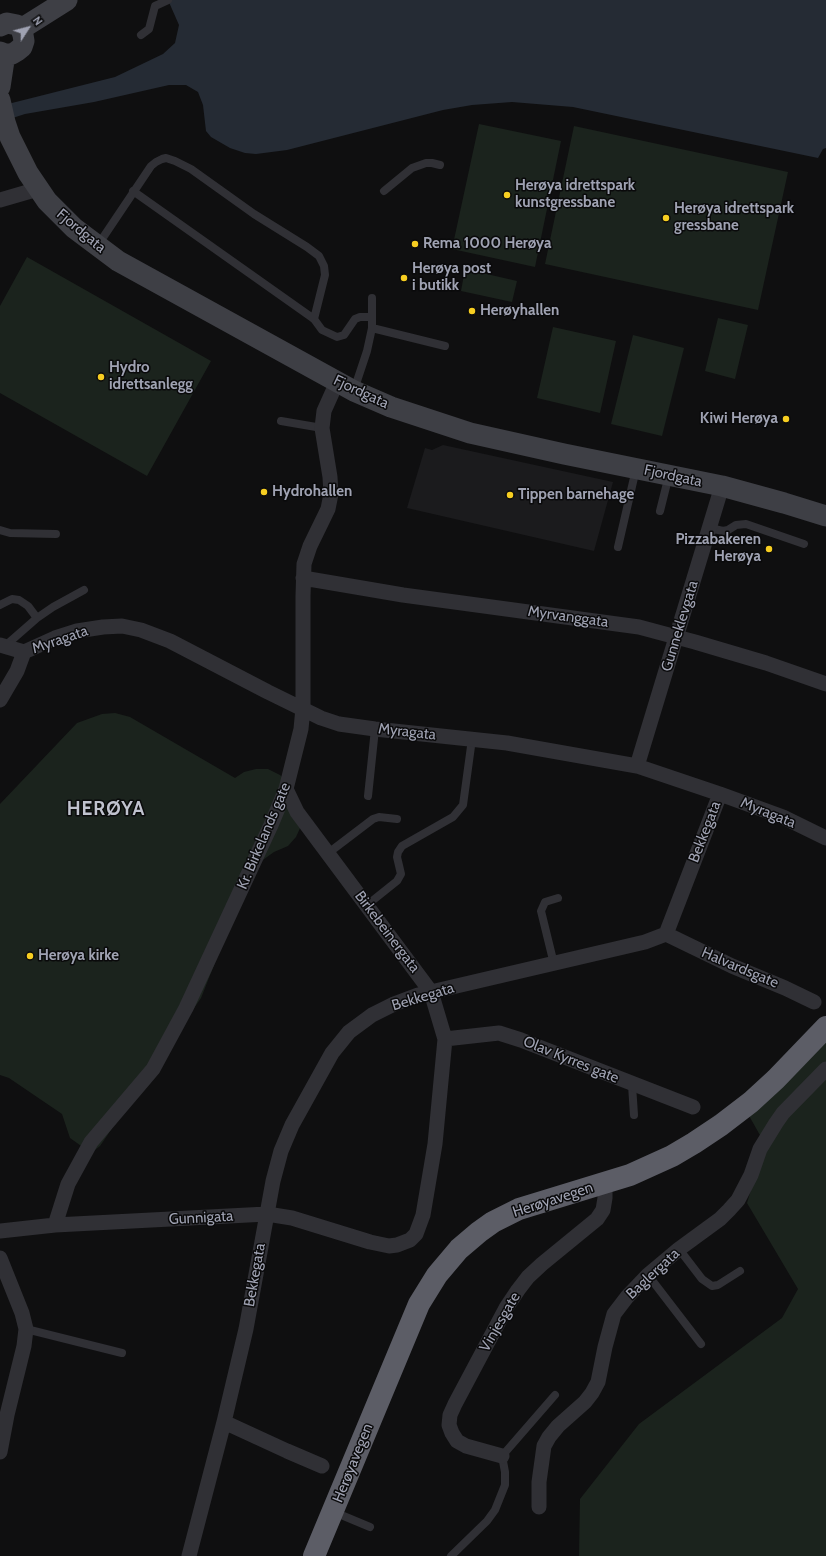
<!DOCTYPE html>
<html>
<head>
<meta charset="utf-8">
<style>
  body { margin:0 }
  #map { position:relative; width:826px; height:1556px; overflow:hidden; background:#0f0f10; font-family:Cabin,sans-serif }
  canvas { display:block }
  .north { position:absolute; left:8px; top:8px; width:40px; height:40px; -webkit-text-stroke:3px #0a0a0b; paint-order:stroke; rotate:54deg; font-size:11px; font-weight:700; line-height:16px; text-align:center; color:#9fa2b2 }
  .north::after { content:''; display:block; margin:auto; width:14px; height:18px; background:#9fa2b2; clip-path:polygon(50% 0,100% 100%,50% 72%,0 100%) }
</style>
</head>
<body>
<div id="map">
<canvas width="826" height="1556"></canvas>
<div class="north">N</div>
</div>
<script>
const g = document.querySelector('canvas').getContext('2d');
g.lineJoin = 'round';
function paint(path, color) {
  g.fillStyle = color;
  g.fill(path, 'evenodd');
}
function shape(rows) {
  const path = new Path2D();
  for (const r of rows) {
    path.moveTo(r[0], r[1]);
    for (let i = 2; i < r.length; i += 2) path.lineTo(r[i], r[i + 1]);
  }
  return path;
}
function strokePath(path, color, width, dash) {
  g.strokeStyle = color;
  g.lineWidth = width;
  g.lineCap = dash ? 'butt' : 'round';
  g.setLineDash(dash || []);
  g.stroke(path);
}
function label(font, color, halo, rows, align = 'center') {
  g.font = font + ' Cabin,sans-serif';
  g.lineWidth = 3;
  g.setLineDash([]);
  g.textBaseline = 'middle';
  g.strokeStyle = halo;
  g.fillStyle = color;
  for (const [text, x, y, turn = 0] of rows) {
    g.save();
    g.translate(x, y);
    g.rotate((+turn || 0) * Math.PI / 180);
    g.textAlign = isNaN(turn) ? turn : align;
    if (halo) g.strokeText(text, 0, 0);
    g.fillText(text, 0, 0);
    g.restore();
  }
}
const built = shape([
  [443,445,613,482,594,551,407,508,425,448,432,450]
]);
const green = shape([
  [479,124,561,141,535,267,452,249],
  [574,126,788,172,758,310,545,264],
  [27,257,211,361,147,476,0,393,0,306],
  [465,269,517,281,512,302,461,291],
  [718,318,748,325,735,379,705,371],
  [553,327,616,341,600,413,537,398],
  [633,335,684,348,662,436,611,424],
  [115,713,130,717,235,778,244,772,256,769,268,769,280,775,288,783,301,826,296,837,288,846,274,852,253,867,201,998,100,1146,91,1153,70,1138,62,1114,9,1078,0,1075,0,804,77,723,102,714],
  [826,1027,826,1556,579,1556,580,1499,639,1424,782,1318,798,1289,747,1203,765,1144,748,1114]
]);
const water = shape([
  [168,0,826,0,826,148,823,149,818,158,573,107,512,102,472,105,443,110,287,150,256,154,245,153,230,148,211,137,206,131,203,105,198,92,186,85,169,85,94,102,25,114,0,122,0,106,115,77,163,54,175,43,179,25]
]);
const lane = shape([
  [141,35,149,29,155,6,168,0],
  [133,191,314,319,322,330,337,337,344,335,355,319,360,317,372,317],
  [384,191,412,168,426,163,432,163,440,165],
  [98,245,151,166,156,162,162,159,166,158,175,161,191,169,254,214,307,247,319,256,324,266,325,275,314,319],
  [372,328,445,346],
  [354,390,367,351,372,328,372,298],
  [281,421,322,428],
  [660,511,669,475],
  [710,528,723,531,728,530,736,525,746,524,804,544],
  [0,530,10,533,56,534],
  [618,547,636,469],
  [0,605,12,599,19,600,28,606,37,618],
  [5,646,37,618,53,607,84,590],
  [368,796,375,729],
  [327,854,373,819,379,817,397,819],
  [367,905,397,881,401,874,397,857,398,852,402,846,453,817,463,805,472,739],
  [554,964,541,911,545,902,558,898],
  [632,1085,634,1115],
  [679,1249,702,1279,712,1286,718,1285,740,1271],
  [648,1275,701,1344],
  [26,1329,122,1353],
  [334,1512,370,1527],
  [451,1556,487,1521,495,1510,505,1485,505,1472,502,1456,555,1395]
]);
const street = shape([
  [0,200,38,189],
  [303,578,403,595,639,627,695,642,766,663,826,684],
  [0,645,24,652,55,638,77,631,103,627,122,626,141,630,170,641,268,692,321,718,339,724,375,729,507,743,637,766,720,794,783,817,826,838],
  [0,700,17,671,24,652],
  [637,766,722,486],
  [666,934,732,966,785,988,814,1002],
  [445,1039,499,1033,521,1040,693,1107],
  [55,1225,68,1184,91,1142,153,1069,186,1008,271,825,286,789,301,729,303,708,303,596,304,564,310,546,328,509,331,494,330,477,322,428,324,411,337,382],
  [0,1231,55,1225,267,1214,292,1218,370,1242,389,1246,397,1245,410,1240,416,1234,423,1215,435,1144,445,1039,431,992,297,812,286,789],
  [0,1258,22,1313,26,1329,24,1346,7,1415,0,1452],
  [224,1422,287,1451,322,1466],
  [502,1456,466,1446,457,1441,452,1433,449,1425,450,1415,455,1404,506,1308,518,1290,528,1277,542,1264,597,1219,603,1210,605,1198,605,1183],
  [539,1507,539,1482,544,1446,549,1437,558,1426,585,1402,592,1393,598,1382,605,1347,614,1314,627,1297,648,1275,679,1249,720,1219,729,1210,738,1200,751,1175,760,1149,776,1123,783,1113,826,1069],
  [189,1556,224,1422,246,1329,273,1181,281,1151,292,1125,332,1053,349,1032,372,1015,394,1004,418,995,645,942,666,934,720,794]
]);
const secondary = shape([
  [0,26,7,23,17,25,21,29,23,35,24,41,22,47,17,51,12,54,5,54,0,52],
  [21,29,67,0],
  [0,87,5,54],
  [0,100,5,122,10,137,28,173,47,201,74,228,118,261,354,391,391,407,470,433,564,454,722,486,784,503,826,516]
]);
const highway = shape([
  [314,1556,419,1304,437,1275,459,1249,479,1232,493,1222,519,1209,630,1175,672,1156,694,1143,721,1125,751,1102,776,1079,826,1027]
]);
const markers = [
  [507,195,4,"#f7ce21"],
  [666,218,4,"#f7ce21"],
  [415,244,4,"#f7ce21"],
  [404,278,4,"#f7ce21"],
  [472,311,4,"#f7ce21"],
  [101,377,4,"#f7ce21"],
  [786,419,4,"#f7ce21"],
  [264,492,4,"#f7ce21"],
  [510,495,4,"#f7ce21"],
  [769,549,4,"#f7ce21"],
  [30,956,4,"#f7ce21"]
];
const poiNames = [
  ["Herøya idrettspark",515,186],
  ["kunstgressbane",515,203],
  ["Herøya idrettspark",674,209],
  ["gressbane",674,226],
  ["Rema 1000 Herøya",423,244],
  ["Herøya post",412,269],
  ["i butikk",412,286],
  ["Herøyhallen",480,311],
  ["Hydro",109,368],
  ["idrettsanlegg",109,385],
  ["Kiwi Herøya",778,419,"right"],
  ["Hydrohallen",272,492],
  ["Tippen barnehage",518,495],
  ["Pizzabakeren",761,540,"right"],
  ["Herøya",761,557,"right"],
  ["Herøya kirke",38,956]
];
const streetNames = [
  ["Fjordgata",81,231,40],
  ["Fjordgata",361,392,25],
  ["Fjordgata",673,476,12],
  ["Myrvanggata",568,617,8],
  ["Gunneklevgata",680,626,-73],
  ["Myragata",60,640,-19],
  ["Myragata",407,732,6],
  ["Myragata",768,813,22],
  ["Bekkegata",705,832,-69],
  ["Kr. Birkelands gate",264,836,-67],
  ["Birkebeinergata",387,932,53],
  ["Halvardsgate",740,968,23],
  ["Bekkegata",423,997,-17],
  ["Olav Kyrres gate",571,1060,22],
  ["Herøyavegen",553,1200,-18],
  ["Gunnigata",201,1218,-3],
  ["Baglergata",653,1274,-43],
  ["Bekkegata",255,1275,-80],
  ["Vinjesgate",500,1322,-60],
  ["Herøyavegen",353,1463,-68]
];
const districtNames = [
  ["HERØYA",106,809]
];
paint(built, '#1b1b1d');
paint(green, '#1b231d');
paint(water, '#252b34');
strokePath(lane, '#303035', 8);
strokePath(street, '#303035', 15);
strokePath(secondary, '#3e3f45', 21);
strokePath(highway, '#5c5d66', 22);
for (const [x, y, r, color] of markers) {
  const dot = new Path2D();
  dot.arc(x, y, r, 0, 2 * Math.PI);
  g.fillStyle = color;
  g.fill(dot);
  strokePath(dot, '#0a0a0b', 1.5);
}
label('bold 15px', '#9fa2b2', '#0a0a0b', poiNames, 'left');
label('15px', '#9fa2b2', '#0a0a0b', streetNames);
g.letterSpacing = '1px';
label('bold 19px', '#c0c2ce', '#0a0a0b', districtNames);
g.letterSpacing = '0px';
</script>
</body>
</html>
